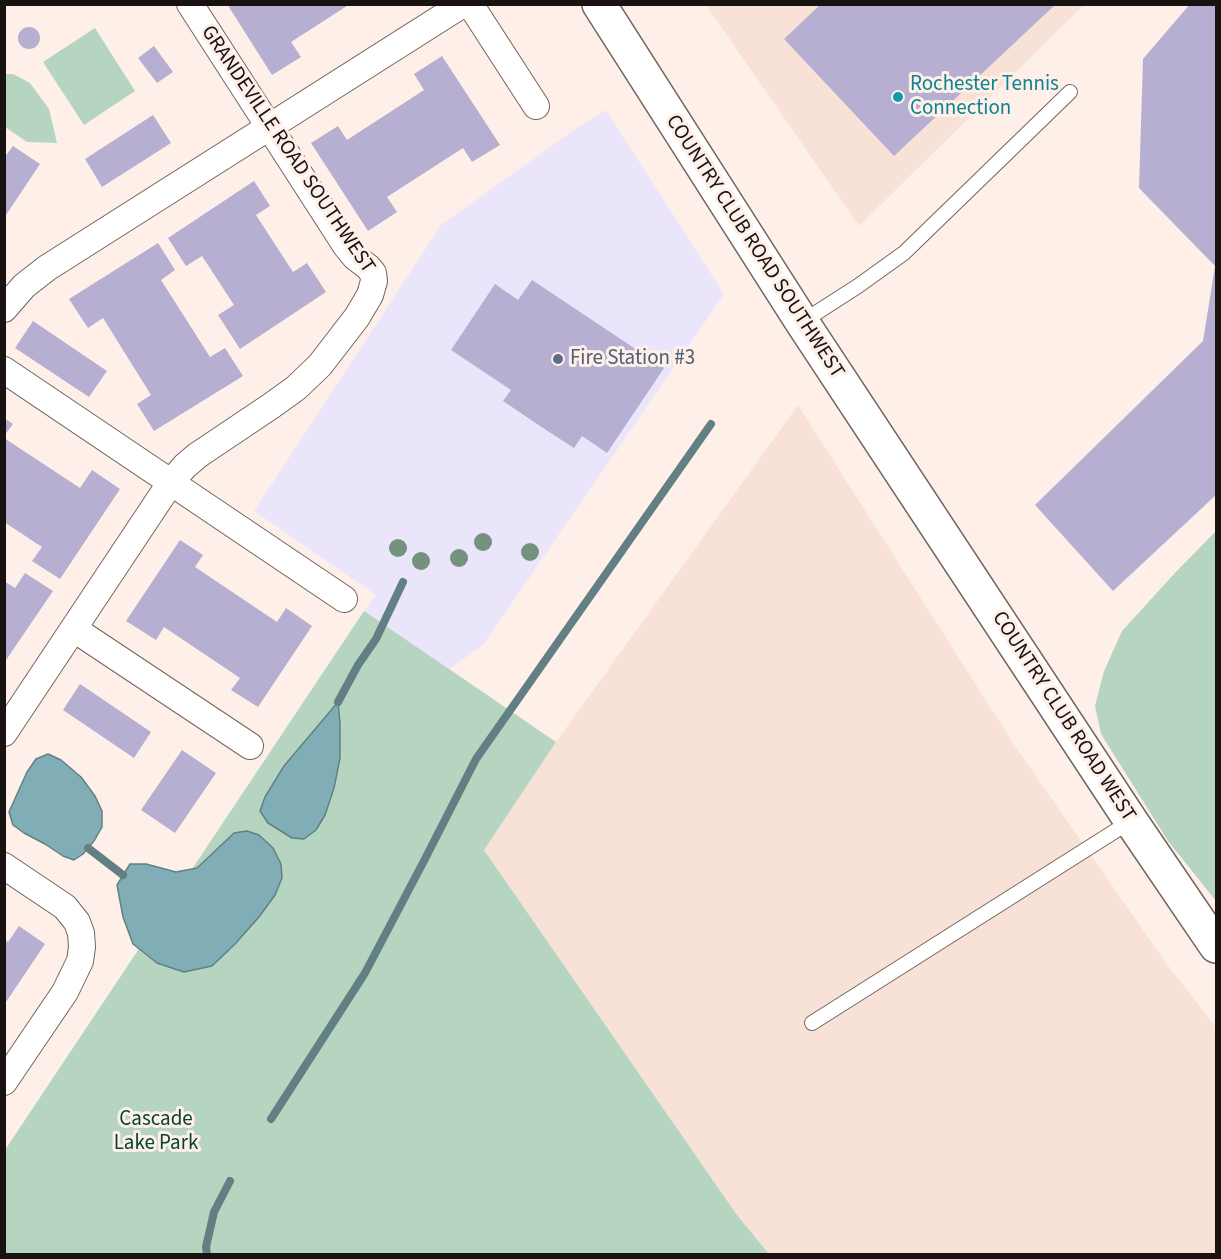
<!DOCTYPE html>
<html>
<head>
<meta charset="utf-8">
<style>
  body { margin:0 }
  #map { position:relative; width:1221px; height:1259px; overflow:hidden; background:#fef0e8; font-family:"Source Sans 3",sans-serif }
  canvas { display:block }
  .frame { position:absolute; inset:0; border:6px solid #181310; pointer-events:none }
</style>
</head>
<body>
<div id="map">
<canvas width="1221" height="1259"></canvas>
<div class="frame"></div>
</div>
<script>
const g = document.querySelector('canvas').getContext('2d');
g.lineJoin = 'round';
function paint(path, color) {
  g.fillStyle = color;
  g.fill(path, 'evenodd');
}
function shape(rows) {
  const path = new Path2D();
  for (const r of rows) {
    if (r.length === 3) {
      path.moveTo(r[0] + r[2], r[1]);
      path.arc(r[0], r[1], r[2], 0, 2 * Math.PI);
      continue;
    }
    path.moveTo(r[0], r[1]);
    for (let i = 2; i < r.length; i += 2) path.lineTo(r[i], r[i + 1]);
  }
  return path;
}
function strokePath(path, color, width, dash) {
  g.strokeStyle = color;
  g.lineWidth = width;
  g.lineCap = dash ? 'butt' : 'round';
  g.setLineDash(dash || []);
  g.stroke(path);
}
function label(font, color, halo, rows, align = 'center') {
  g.font = font + ' "Source Sans 3",sans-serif';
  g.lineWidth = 6;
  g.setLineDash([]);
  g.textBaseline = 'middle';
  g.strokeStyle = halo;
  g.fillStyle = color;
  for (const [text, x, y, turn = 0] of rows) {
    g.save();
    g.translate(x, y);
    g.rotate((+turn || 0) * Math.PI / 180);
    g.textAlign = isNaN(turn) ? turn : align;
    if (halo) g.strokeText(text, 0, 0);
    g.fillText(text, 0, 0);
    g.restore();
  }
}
const built = shape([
  [706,5,1084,5,859,226],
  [798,405,1013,743,1166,963,1216,1027,1216,1254,769,1254,737,1215,484,850,556,742]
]);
const industrial = shape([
  [606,110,724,294,483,645,449,669,364,611,376,595,254,511,441,225,574,130]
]);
const green = shape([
  [95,28,135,91,84,125,43,62],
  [4,74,13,74,30,83,49,109,57,143,27,142,5,127],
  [1216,531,1216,901,1168,841,1101,734,1095,706,1104,671,1122,631,1174,574],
  [364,611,556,742,484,850,737,1215,769,1254,5,1254,5,1150]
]);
const water = shape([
  [338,702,340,723,340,758,334,788,325,815,316,830,304,839,292,838,268,823,260,811,265,797,284,766,338,702],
  [48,754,61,760,81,777,95,796,102,811,102,827,94,841,83,854,74,860,63,856,45,844,24,833,13,825,9,812,27,772,36,759,48,754],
  [247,831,259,835,273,848,281,864,282,878,275,895,259,917,235,944,212,966,184,972,157,963,133,944,123,917,117,885,130,864,146,864,176,872,197,868,234,833,247,831]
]);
const stream = shape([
  [338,702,358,665,376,639,403,582],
  [88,848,123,875],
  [271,1119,365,973,426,857,476,759,711,424],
  [207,1254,206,1247,214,1212,230,1181]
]);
const building = shape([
  [227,4,350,4,291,42,301,57,272,75],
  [821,4,1056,4,894,156,784,39],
  [1190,4,1216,4,1216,495,1113,591,1035,505,1203,341,1215,266,1139,188,1143,59],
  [29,38,11],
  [154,46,173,72,157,83,138,58],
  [442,56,500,145,472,162,463,148,387,197,397,212,368,231,311,143,338,126,347,140,424,90,414,74],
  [153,115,171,143,102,187,85,159],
  [13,146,40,164,4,218,4,158],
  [254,181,270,206,256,215,293,272,307,263,326,292,240,349,218,315,234,305,202,256,186,266,168,238],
  [158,243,175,270,161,280,210,357,225,348,243,376,154,431,137,404,151,395,103,318,88,328,69,299],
  [532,280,664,368,607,453,582,436,574,448,546,430,503,401,511,390,451,350,495,284,518,300],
  [33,321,107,371,89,397,15,348],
  [4,418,13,424,4,436],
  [4,438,80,488,92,470,120,489,60,579,32,561,42,547,4,522],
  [180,540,203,555,195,567,277,622,286,608,312,626,258,707,231,690,240,678,164,627,156,640,126,621],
  [25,573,53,591,4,663,4,581,15,588],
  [80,684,151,732,134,758,63,710],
  [182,750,216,773,175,833,141,810],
  [19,926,45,944,4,1005,4,939,8,942]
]);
const lane = shape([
  [802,322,858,286,904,253,1070,92],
  [812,1023,1131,821]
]);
const street = shape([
  [470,4,536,106],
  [4,309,24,286,47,268,463,4],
  [4,370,344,599],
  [74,629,250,746],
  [4,733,171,482,185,466,198,455,271,406,296,388,320,365,357,317,370,295,374,281,373,273,368,267,355,257,346,246,190,4],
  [4,866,65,907,77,922,81,933,82,947,80,961,65,992,4,1082]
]);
const secondary = shape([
  [599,4,802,322,1131,821,1216,946]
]);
const trees = [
  [483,542],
  [398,548],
  [530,552],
  [459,558],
  [421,561]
];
const markers = [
  [898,97,6,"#0f9aa8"],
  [558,359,6,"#5c6f8a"]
];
const cultureNames = [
  ["Rochester Tennis",910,85],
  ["Connection",910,109]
];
const streetNames = [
  ["GRANDEVILLE ROAD SOUTHWEST",287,150,56],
  ["COUNTRY CLUB ROAD SOUTHWEST",754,247,57],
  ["COUNTRY CLUB ROAD WEST",1063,717,57]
];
const serviceNames = [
  ["Fire Station #3",570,359]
];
const parkNames = [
  ["Cascade",156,1120],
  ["Lake Park",156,1144]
];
paint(built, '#f8e2d7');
paint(industrial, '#ebe5fb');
paint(green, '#b5d5c1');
paint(water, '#81aeb6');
strokePath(water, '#628084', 1.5);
strokePath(stream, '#628084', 8);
paint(building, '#b6afd1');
strokePath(lane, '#71655e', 16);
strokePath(street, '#71655e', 28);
strokePath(secondary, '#71655e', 36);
strokePath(lane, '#fff', 14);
strokePath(street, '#fff', 26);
strokePath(secondary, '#fff', 33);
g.fillStyle = '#75927f';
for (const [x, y] of trees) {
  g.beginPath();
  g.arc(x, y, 9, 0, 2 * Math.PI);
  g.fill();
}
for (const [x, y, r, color] of markers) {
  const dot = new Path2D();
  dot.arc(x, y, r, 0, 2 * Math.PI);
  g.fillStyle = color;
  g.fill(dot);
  strokePath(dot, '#fef0e8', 2);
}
label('21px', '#0d838f', '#fef0e8', cultureNames, 'left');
label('21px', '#181310', '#fef0e8', streetNames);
label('21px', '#4e5e75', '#fef0e8', serviceNames, 'left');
label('21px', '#054629', '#fef0e8', parkNames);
</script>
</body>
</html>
